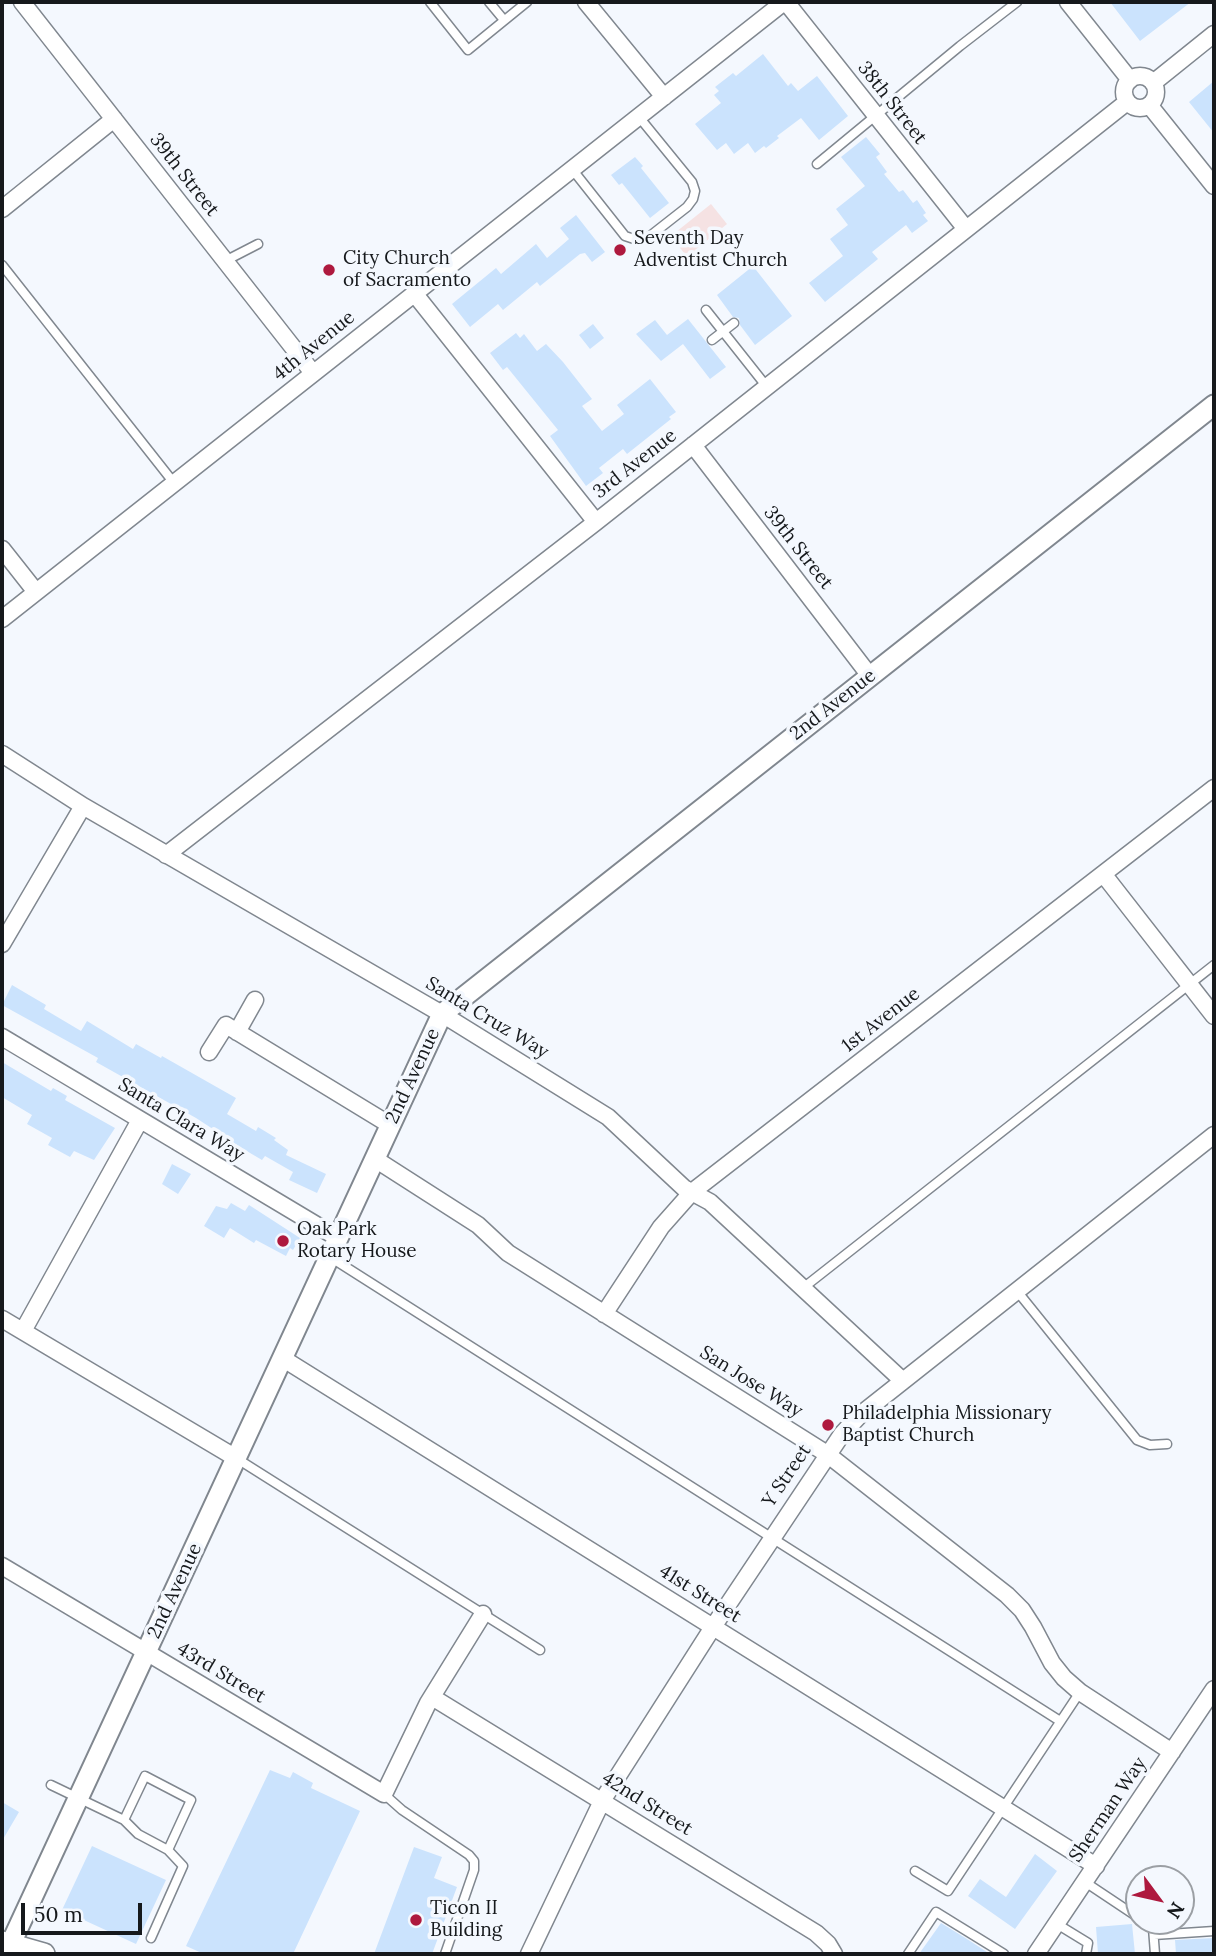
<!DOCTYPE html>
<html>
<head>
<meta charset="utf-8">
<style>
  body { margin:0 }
  #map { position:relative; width:1216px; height:1956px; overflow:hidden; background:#f4f8fe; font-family:Lora,serif }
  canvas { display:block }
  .frame { position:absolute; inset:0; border:4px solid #16191c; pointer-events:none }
  .north { position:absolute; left:1125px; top:1865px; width:70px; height:70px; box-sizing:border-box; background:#f4f8fe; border:2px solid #9b9fa4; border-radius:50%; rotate:123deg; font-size:19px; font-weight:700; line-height:28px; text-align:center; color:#16191c }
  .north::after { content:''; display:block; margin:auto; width:24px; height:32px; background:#ae193e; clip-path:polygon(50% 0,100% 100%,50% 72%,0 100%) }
  .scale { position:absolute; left:21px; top:1903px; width:121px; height:32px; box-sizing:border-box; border:4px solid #16191c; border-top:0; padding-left:9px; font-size:21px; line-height:24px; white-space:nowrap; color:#16191c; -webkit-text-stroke:5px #f4f8fe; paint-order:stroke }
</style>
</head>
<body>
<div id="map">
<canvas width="1216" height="1956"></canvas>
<div class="frame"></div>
<div class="north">N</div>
<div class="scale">50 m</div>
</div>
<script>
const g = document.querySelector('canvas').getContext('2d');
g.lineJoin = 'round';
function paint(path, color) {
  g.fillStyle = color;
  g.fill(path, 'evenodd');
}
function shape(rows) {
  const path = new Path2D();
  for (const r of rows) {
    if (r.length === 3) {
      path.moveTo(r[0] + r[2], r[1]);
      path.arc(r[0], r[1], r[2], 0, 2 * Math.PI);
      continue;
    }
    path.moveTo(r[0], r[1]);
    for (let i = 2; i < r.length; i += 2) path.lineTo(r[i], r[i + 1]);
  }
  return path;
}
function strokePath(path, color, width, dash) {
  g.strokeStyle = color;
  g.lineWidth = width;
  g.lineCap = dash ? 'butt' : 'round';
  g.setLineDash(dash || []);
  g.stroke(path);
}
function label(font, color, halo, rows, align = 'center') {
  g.font = font + ' Lora,serif';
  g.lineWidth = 7;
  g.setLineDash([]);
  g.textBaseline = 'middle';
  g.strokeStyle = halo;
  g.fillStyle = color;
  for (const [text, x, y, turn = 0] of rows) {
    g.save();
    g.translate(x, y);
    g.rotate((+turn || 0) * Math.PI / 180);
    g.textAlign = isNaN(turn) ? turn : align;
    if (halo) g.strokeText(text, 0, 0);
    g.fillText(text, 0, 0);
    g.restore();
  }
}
const green = shape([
  [711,204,727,224,687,257,671,236]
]);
const building = shape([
  [1110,2,1191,2,1140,41],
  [763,54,788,86,791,83,798,91,817,76,848,116,819,140,801,118,777,136,779,138,766,148,764,146,755,153,748,143,734,154,726,143,717,150,695,124,721,103,714,95,719,91,715,87,733,73,736,76],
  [1214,81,1214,133,1189,102],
  [866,137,880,154,876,157,887,172,884,174,899,192,903,190,913,203,917,200,926,213,923,215,928,221,912,233,906,225,872,252,878,259,825,302,809,283,843,256,830,239,848,225,836,209,865,186,841,157],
  [635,157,643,166,641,168,669,203,650,218,622,183,619,185,611,175],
  [576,215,605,252,592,262,585,253,580,254,540,286,537,282,503,310,498,304,470,327,452,304,496,268,501,274,536,244,547,258,569,239,560,228],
  [753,266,792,316,755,345,740,325,739,318,733,317,717,295],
  [688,319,726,367,710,379,683,344,661,361,636,334,655,320,667,335],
  [593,324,604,338,590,349,579,335],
  [516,333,520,338,524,334,537,351,546,344,563,362,592,399,582,406,602,431,624,414,617,405,650,379,676,412,669,417,671,419,627,454,623,449,599,468,603,473,586,486,550,436,558,430,507,367,503,370,490,353],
  [12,985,46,1005,44,1009,81,1031,87,1021,133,1049,136,1044,161,1058,162,1056,236,1098,227,1114,256,1131,258,1127,276,1138,274,1140,288,1150,286,1155,326,1174,317,1193,289,1180,293,1172,265,1156,262,1160,245,1150,196,1118,96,1062,98,1058,2,1005],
  [2,1062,51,1091,53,1088,67,1096,65,1100,115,1128,94,1160,74,1151,70,1157,48,1145,52,1138,27,1124,32,1115,2,1097],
  [172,1164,191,1174,178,1194,162,1184],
  [231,1203,245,1211,249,1205,300,1238,293,1250,290,1248,286,1256,256,1240,254,1243,230,1228,224,1238,204,1226,216,1206,227,1209],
  [270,1770,290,1778,293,1772,313,1783,311,1788,360,1811,293,1954,204,1954,186,1946],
  [2,1802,19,1812,2,1841],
  [92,1846,166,1880,136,1944,62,1910],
  [414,1847,442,1857,434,1878,457,1887,432,1954,374,1954],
  [1035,1854,1057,1871,1015,1929,968,1896,980,1879,1006,1897],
  [941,1923,967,1939,990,1954,919,1954],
  [1132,1924,1135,1954,1098,1954,1096,1927],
  [1214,1938,1214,1954,1176,1954,1175,1940]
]);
const service = shape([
  [430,2,468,50,527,2],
  [489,2,504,20],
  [817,164,960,46,1017,2],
  [572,169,625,236,637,240,650,236,687,207,693,199,695,191,692,182,639,117],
  [225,261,258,244],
  [2,265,174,483],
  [706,310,767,387],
  [712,340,734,323],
  [330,1257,1060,1721],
  [803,1288,1214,965],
  [1017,1291,1137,1440,1150,1445,1167,1444],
  [236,1458,540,1650],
  [51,1785,124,1820,138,1834,168,1850,183,1866,151,1938],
  [384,1794,402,1810,469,1855,474,1861,474,1870,445,1954],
  [124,1820,145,1776,191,1800,168,1850],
  [915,1871,948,1891,1080,1692],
  [1085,1882,1139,1918],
  [1143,1921,1153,1928,1155,1954],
  [1057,1924,1088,1943,1086,1954],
  [1154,1935,1214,1931],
  [908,1954,936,1912,1004,1954]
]);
const minor = shape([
  [22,2,313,373],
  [586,2,664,97],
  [786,2,966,229],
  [1068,2,1130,80],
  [1140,92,16],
  [1153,83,1214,34],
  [1150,106,1214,186],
  [2,209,114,119],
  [414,293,596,522],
  [693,445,870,676],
  [2,549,36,592],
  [2,619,784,2],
  [2,754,83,806,442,1014,608,1117,684,1188,710,1202,903,1381],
  [166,855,596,522,1127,102],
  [1104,875,1214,1016],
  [2,944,83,806],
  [237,1032,255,1000],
  [2,1037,338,1238],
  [209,1052,226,1025,390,1125],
  [375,1159,478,1225,508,1253,827,1454,1007,1595,1022,1610,1033,1627,1052,1663,1064,1678,1080,1692,1172,1752],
  [604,1314,661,1227,692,1192,1214,788],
  [2,1319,236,1458],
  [23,1331,140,1120],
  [282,1358,1096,1866],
  [2,1566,384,1794,428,1703,483,1614],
  [432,1697,816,1933,828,1944,834,1954],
  [529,1954,602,1801,713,1627,842,1434,860,1415,903,1381,1214,1135],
  [1036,1954,1214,1689]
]);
const tertiary = shape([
  [6,1954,442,1014,1214,405]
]);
const secondary = shape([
  [2,1942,44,1954]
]);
const markers = [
  [620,250,7,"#ae193e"],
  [329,270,7,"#ae193e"],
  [283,1241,7,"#ae193e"],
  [828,1425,7,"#ae193e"],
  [416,1920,7,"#ae193e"]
];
const streetNames = [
  ["38th Street",892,103,52],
  ["39th Street",184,175,52],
  ["4th Avenue",314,346,-39],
  ["3rd Avenue",635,464,-38],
  ["39th Street",798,548,52],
  ["2nd Avenue",833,705,-38],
  ["Santa Cruz Way",487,1018,31],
  ["1st Avenue",881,1020,-38],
  ["2nd Avenue",413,1076,-65],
  ["Santa Clara Way",181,1120,31],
  ["San Jose Way",751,1382,32],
  ["Y Street",787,1476,-56],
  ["2nd Avenue",175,1591,-65],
  ["41st Street",700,1594,32],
  ["43rd Street",221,1673,31],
  ["42nd Street",647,1804,32],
  ["Sherman Way",1108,1810,-56]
];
const poiNames = [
  ["Seventh Day",634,239],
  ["Adventist Church",634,261],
  ["City Church",343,259],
  ["of Sacramento",343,281],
  ["Oak Park",297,1230],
  ["Rotary House",297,1252],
  ["Philadelphia Missionary",842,1414],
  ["Baptist Church",842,1436],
  ["Ticon II",430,1909],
  ["Building",430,1931]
];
paint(green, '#f5e2e3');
paint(building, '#cbe3fd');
strokePath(service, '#80878f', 11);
strokePath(minor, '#80878f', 19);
strokePath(tertiary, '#80878f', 23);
strokePath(secondary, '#80878f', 24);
strokePath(service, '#fff', 8);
strokePath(minor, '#fff', 16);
strokePath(tertiary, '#fff', 19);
strokePath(secondary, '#fff', 21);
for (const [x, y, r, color] of markers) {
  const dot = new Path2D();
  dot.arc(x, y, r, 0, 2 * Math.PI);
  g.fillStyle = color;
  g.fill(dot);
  strokePath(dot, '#f4f8fe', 2.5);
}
label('19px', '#16191c', '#f4f8fe', streetNames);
label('19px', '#16191c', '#f4f8fe', poiNames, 'left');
</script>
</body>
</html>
